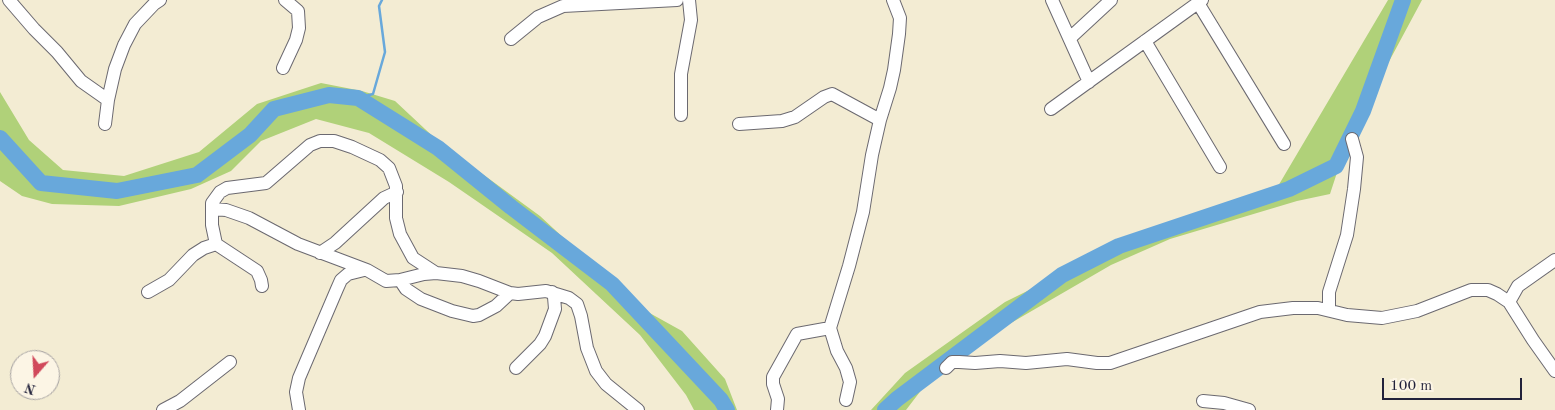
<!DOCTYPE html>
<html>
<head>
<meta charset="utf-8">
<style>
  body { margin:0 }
  #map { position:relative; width:1555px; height:410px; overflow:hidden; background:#f3ecd3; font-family:"Old Standard TT",serif }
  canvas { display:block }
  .north { position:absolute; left:10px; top:350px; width:50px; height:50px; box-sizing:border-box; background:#fcf5e5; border:1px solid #a5a1a1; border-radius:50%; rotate:199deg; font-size:14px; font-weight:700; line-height:20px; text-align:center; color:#22223b }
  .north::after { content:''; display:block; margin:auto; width:18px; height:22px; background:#d1495b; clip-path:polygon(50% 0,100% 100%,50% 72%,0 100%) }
  .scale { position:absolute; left:1382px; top:378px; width:140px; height:22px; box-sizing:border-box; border:2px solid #22223b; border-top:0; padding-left:6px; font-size:15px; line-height:18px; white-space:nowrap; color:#22223b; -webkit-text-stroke:4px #fcf5e5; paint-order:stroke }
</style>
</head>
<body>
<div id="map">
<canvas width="1555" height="410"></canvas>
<div class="north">N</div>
<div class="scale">100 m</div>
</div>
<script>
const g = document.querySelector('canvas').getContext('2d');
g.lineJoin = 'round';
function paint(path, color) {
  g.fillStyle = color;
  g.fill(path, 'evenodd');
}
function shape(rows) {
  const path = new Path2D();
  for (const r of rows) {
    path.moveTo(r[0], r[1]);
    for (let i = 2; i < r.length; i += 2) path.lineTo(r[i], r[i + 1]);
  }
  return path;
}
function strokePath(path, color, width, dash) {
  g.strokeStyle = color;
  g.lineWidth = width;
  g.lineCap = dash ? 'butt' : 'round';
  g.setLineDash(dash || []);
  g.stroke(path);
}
const green = shape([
  [1388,0,1422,0,1349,136,1330,194,1297,201,1170,239,1111,265,942,363,906,410,871,410,905,373,1005,302,1094,258,1158,232,1271,198],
  [321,83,362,91,395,101,440,143,540,216,637,306,682,331,725,379,737,410,694,410,686,395,640,335,552,253,449,182,369,133,316,119,261,141,231,171,191,189,119,206,52,204,22,196,0,181,0,92,29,140,63,170,124,176,199,152,257,104]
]);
const stream = shape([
  [358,98,373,94,385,52,379,6,382,0]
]);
const river = shape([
  [0,138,41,183,117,191,197,175,250,135,274,109,329,95,358,98,438,148,511,207,612,284,721,400,727,410],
  [885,410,897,399,1062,275,1119,246,1289,189,1336,166,1363,111,1403,0]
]);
const minor = shape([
  [9,0,34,29,57,52,81,81,108,100],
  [1052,0,1089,82],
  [1198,3,1284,144],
  [1070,38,1111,0],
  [511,39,538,17,563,6,677,0],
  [1145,41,1220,167],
  [283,68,296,40,299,28,298,11,285,0],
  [1051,109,1202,0],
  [681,115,681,74,691,20,689,0],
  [105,124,108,100,115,69,124,45,135,24,154,4,160,0],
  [739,124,782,121,795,117,824,97,832,94,880,120],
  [212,209,226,210,249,218,298,244,367,270,386,281,400,280,424,274,436,273,462,276,479,281,510,293,518,294,546,291,569,298,577,304,581,316,587,348,596,371,606,384,638,410],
  [320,253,335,243,384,198,397,192],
  [400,280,406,289,421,299,452,311,473,316,479,315,496,306,510,293],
  [262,286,261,280,257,271,216,244,212,225,212,203,220,192,227,188,266,183,310,145,320,141,334,141,352,147,380,160,389,168,396,186,396,218,400,234,413,258,436,273],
  [148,292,169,280,193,255,204,248,216,244],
  [1509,302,1518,286,1555,260],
  [1329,310,1329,292,1347,235,1354,189,1357,157,1352,139],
  [516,368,540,344,545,336,555,309,554,297,552,292],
  [946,368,952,362,959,362,975,363,1000,361,1026,363,1067,359,1097,363,1110,363,1260,312,1293,308,1318,308,1347,315,1382,318,1417,311,1471,290,1488,290,1497,294,1509,302,1533,340,1555,371],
  [846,400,850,382,846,368,837,351,830,328,849,266,863,212,872,155,880,120,890,88,894,70,899,34,900,18,893,0],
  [1203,401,1224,403,1249,410],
  [163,410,180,401,230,362],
  [299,410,296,392,299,378,337,289,341,280,348,274,364,270],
  [777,410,778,399,773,384,773,377,797,334,830,328]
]);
paint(green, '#b0d179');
strokePath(stream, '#68a8db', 2.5);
strokePath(river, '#68a8db', 16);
strokePath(minor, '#6b6970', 14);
strokePath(minor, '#fff', 12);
</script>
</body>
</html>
